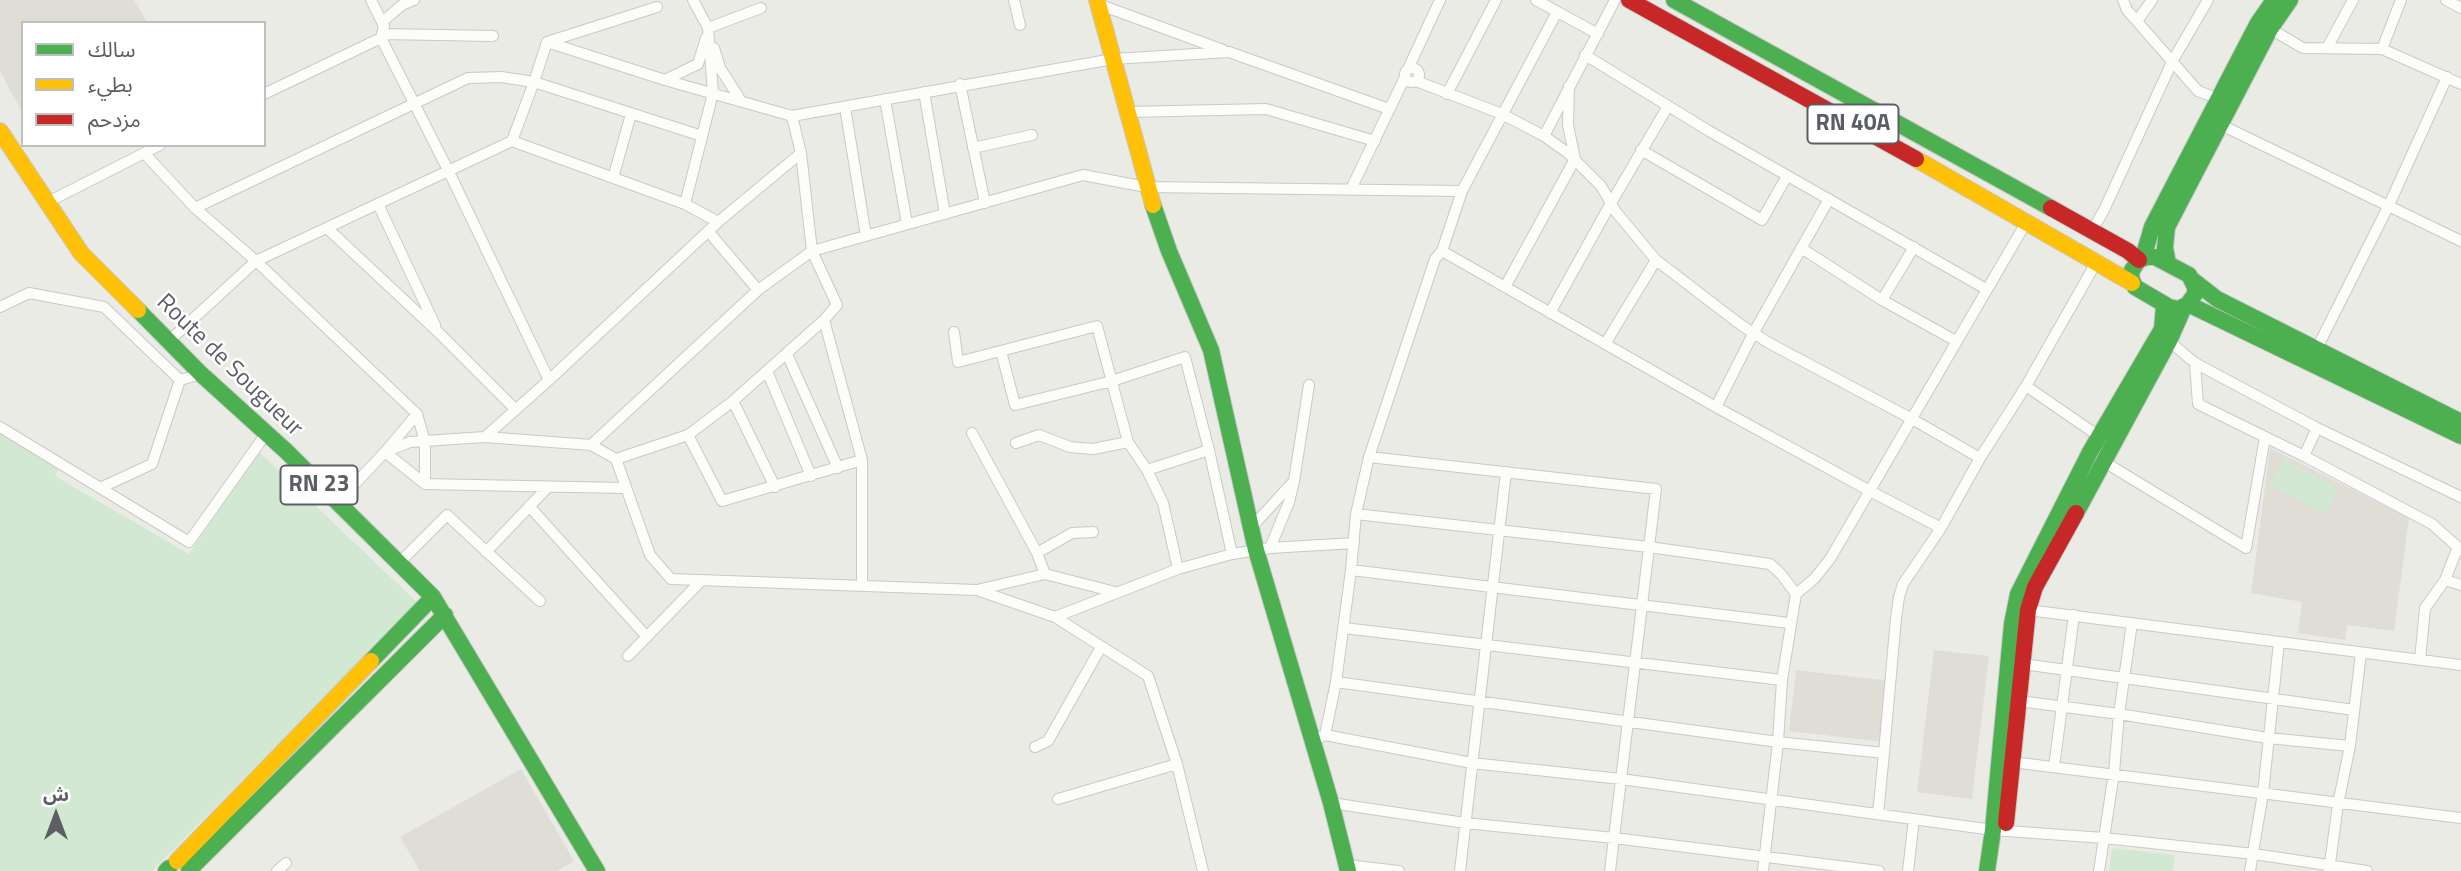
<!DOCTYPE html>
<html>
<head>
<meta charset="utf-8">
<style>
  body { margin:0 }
  #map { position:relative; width:2461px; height:871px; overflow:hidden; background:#ebebe6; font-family:"Titillium Web","Noto Sans Arabic",sans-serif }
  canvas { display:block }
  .legend { position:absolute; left:21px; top:21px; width:245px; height:126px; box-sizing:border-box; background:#fff; border:2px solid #bdbfc1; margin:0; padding:9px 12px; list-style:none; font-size:21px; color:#5b5f64 }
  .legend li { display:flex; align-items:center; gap:14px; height:35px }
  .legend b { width:35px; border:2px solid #bdbfc1 }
  .north { position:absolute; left:21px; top:780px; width:70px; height:70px; -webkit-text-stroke:5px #fff; paint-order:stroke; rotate:0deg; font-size:19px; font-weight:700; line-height:28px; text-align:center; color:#5b5f64 }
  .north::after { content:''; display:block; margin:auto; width:24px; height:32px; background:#5b5f64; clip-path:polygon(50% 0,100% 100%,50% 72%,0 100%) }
</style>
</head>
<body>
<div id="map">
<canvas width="2461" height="871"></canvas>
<ul class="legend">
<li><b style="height:9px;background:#4caf50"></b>سالك</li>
<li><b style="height:9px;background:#ffc107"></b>بطيء</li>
<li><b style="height:9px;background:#c62828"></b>مزدحم</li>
</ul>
<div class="north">ش</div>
</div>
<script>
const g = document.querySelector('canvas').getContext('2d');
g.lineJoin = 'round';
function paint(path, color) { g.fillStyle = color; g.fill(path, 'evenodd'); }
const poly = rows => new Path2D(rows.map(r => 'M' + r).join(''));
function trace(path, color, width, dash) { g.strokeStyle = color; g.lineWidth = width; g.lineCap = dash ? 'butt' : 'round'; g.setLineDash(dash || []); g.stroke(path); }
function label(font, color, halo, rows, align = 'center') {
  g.font = font + ' "Titillium Web",sans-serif'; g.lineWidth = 5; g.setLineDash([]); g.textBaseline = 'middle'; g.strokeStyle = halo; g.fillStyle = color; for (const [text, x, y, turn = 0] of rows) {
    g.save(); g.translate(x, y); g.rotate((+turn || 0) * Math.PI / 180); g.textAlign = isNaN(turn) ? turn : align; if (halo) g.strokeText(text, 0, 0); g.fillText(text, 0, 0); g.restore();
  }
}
paint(poly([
  [0,0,134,0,148,23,23,23,23,114,0,71],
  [2270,448,2409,518,2394,631,2347,625,2345,640,2298,633,2302,602,2251,593],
  [1934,650,1989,656,1972,799,1917,792],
  [1796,670,1890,681,1883,742,1789,731],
  [521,769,574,861,557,871,420,871,400,837]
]), '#dfddd5');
paint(poly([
  [0,432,59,468,55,476,189,554,259,452,418,603,152,871,0,871],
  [2284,459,2339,489,2325,515,2269,485],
  [2112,848,2175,855,2173,871,2109,871]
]), '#d3e8d2');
const street = poly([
  [371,0,384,26,381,38],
  [1014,0,1020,25],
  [1536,0,1598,34],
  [2123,0,2127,10,2198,91,2219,99],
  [2446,0,2461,8],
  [1098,4,1223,50],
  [2137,21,2152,0],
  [382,22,402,5,414,0],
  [2267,27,2303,48,2382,49,2461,84],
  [708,28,761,8],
  [382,34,493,36],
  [547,42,665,80,792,116,1113,59,1229,52,1389,109],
  [547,42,657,7],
  [714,48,720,68,741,101],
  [2327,48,2353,0],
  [2382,49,2401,0],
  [1585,55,1709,131,1986,289],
  '1405 75a7 7 0 1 1 14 0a7 7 0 1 1-14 0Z',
  [1408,69,1440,0],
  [665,80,698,64,706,38],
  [1416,81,1502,114,1544,136,1568,153,1601,186,1616,212,1656,260,1741,325,1769,343,1912,419,1980,458],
  [960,84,985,203],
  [924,92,945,214],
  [264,94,381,38,448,170,549,380],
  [1447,94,1496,0],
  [885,99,907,224],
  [845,107,866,236],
  [1127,112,1266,109,1375,141],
  [792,116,801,153,812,251,837,305,824,320,862,460,862,586],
  [2215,122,2461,241],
  [1544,136,1615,0],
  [512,141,685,204,718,222],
  [973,148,1032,135],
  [1641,150,1762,220,1787,176],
  [144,153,195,208,256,261,417,414,425,442,425,484],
  [613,178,631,114],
  [1351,189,1405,77],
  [46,203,160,145],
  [378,204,435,325],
  [685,204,713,93,708,28,693,0],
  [195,208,468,78,501,77,534,82,702,136],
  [327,228,438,332,516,410],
  [708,231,758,290],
  [2092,231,2104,210,2173,60,2208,0],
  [1801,248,1882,300,1956,341],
  [1442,251,1716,407,1870,491,1941,528],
  [1505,287,1575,159,1568,125,1569,86],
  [1882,300,1914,247],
  [0,307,29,293,104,307,180,380,201,374],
  [1550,313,1611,203,1668,106],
  [954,332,958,362,1097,326,1128,442,1147,470,1163,503,1178,569],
  [169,341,256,261,512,141,534,82,547,42],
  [2169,341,2195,363,2198,404,2304,456,2432,524,2461,550],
  [1605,344,1656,260],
  [2316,350,2389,205,2447,77],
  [1001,351,1015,405,1112,381,1185,357,1209,450,1232,554],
  [787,354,838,468],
  [2195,363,2317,428,2461,497],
  [767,371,811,476],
  [2026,386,2100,437],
  [733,401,775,487],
  [1716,407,1753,334,1829,199],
  [417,414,385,452,425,484,624,488],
  [0,427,189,542,265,435],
  [972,433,1037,553,1045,574],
  [688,435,722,501,862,460],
  [485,437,549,380,718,222,801,153],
  [1016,443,1039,435,1070,447,1093,449,1128,442],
  [591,445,758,290,812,251,1083,175,1146,187,1462,191],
  [2304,456,2317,428],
  [1369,457,1656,489,1610,871],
  [616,459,688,435,733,401,824,320],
  [2101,460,2246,548,2265,437],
  [1147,470,1209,450],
  [100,488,152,464,180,380],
  [337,503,385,452,410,442,485,437,591,445,616,459,650,555,671,579,977,590,1055,617,1148,676,1177,764,1203,871],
  [529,506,647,637],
  [1356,514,1649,547,1770,564,1781,574,1796,594,1782,680,1778,742,1763,871],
  [1251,528,1292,483],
  [1270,548,1289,502,1294,481,1309,385],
  [486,552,547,488],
  [1037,553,1072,533,1093,532],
  [399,563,447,515,540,601],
  [1351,570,1789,623],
  [2445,580,2461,585],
  [977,590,1045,574,1115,592],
  [1796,594,1814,579,1830,559,2027,221],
  [2028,610,2461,665],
  [1055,617,1178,569,1232,554,1270,548,1354,543],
  [1344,628,1782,680],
  [628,656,702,580],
  [2420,660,2425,608,2445,580,2458,547],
  [2023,664,2354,710],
  [1336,682,1778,742,1884,753,1878,814],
  [2019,701,2119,714,2268,738,2350,746],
  [1325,735,1472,763,1621,779,1993,830,2104,838,2254,854,2367,871],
  [1319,738,1325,735,1336,682,1351,570,1356,514,1369,457,1435,259,1442,251,1462,191,1557,12],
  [1035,747,1048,741,1101,647],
  [1884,753,1896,618,1899,597,1903,584,1941,528,1980,458,2026,386,2097,261],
  [2012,762,2461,818],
  [2054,767,2074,615],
  [1058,799,1177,764],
  [1331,803,1465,823,1614,838,1879,871],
  [1347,865,1399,871],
  [277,871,286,863],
  [1460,871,1506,472],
  [1908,871,1914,819],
  [2099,871,2114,773,2119,714,2132,623],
  [2250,871,2263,793,2279,642],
  [2329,871,2338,804,2350,746,2361,653]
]);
const fast = poly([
  [1674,0,2051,208],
  [1153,205,1169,251,1211,350,1256,550,1331,803,1348,871],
  [2147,257,2155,257,2189,275,2195,287,2195,294,2188,304,2179,309,2169,307,2135,287,2131,277,2132,270,2139,260,2147,257],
  [2143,258,2152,227,2258,23,2274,0],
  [2168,263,2165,248,2167,227,2270,29,2290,0],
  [2194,281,2217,299,2461,422],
  [2188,304,2461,436],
  [138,310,201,374,286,451,433,597,597,871],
  [2076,513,2169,341,2184,307],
  [371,661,433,597],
  [189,870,445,615],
  [166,871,169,868],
  [1987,871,1993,830,2012,624,2018,594,2090,452,2162,329,2164,305]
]);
const slow = poly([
  [1097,0,1153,205],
  [0,131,81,253,138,310],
  [1916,159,2132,283],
  [177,861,371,661]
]);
const jam = poly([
  [1629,0,1916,159],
  [2051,208,2128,251,2139,260],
  [2006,823,2028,610,2035,587,2076,513]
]);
trace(street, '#c8c9c8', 12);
trace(fast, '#c7c8c6', 18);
trace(slow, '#c7c8c6', 18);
trace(jam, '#c7c8c6', 18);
trace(street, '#fcfcfb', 10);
trace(fast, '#4caf50', 16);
trace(slow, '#ffc107', 16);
trace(jam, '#c62828', 16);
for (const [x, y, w] of [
  [1853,124,91],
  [319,485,77]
]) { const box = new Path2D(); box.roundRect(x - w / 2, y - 19.5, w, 39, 5); g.fillStyle = '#fff'; g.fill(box); trace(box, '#5b5f64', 2); }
label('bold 23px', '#5b5f64', null, [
  ["RN 40A",1853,124],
  ["RN 23",319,485]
]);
label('24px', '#5b5f64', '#fff', [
  ["Route de Sougueur",229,366,44]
]);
</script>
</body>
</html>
